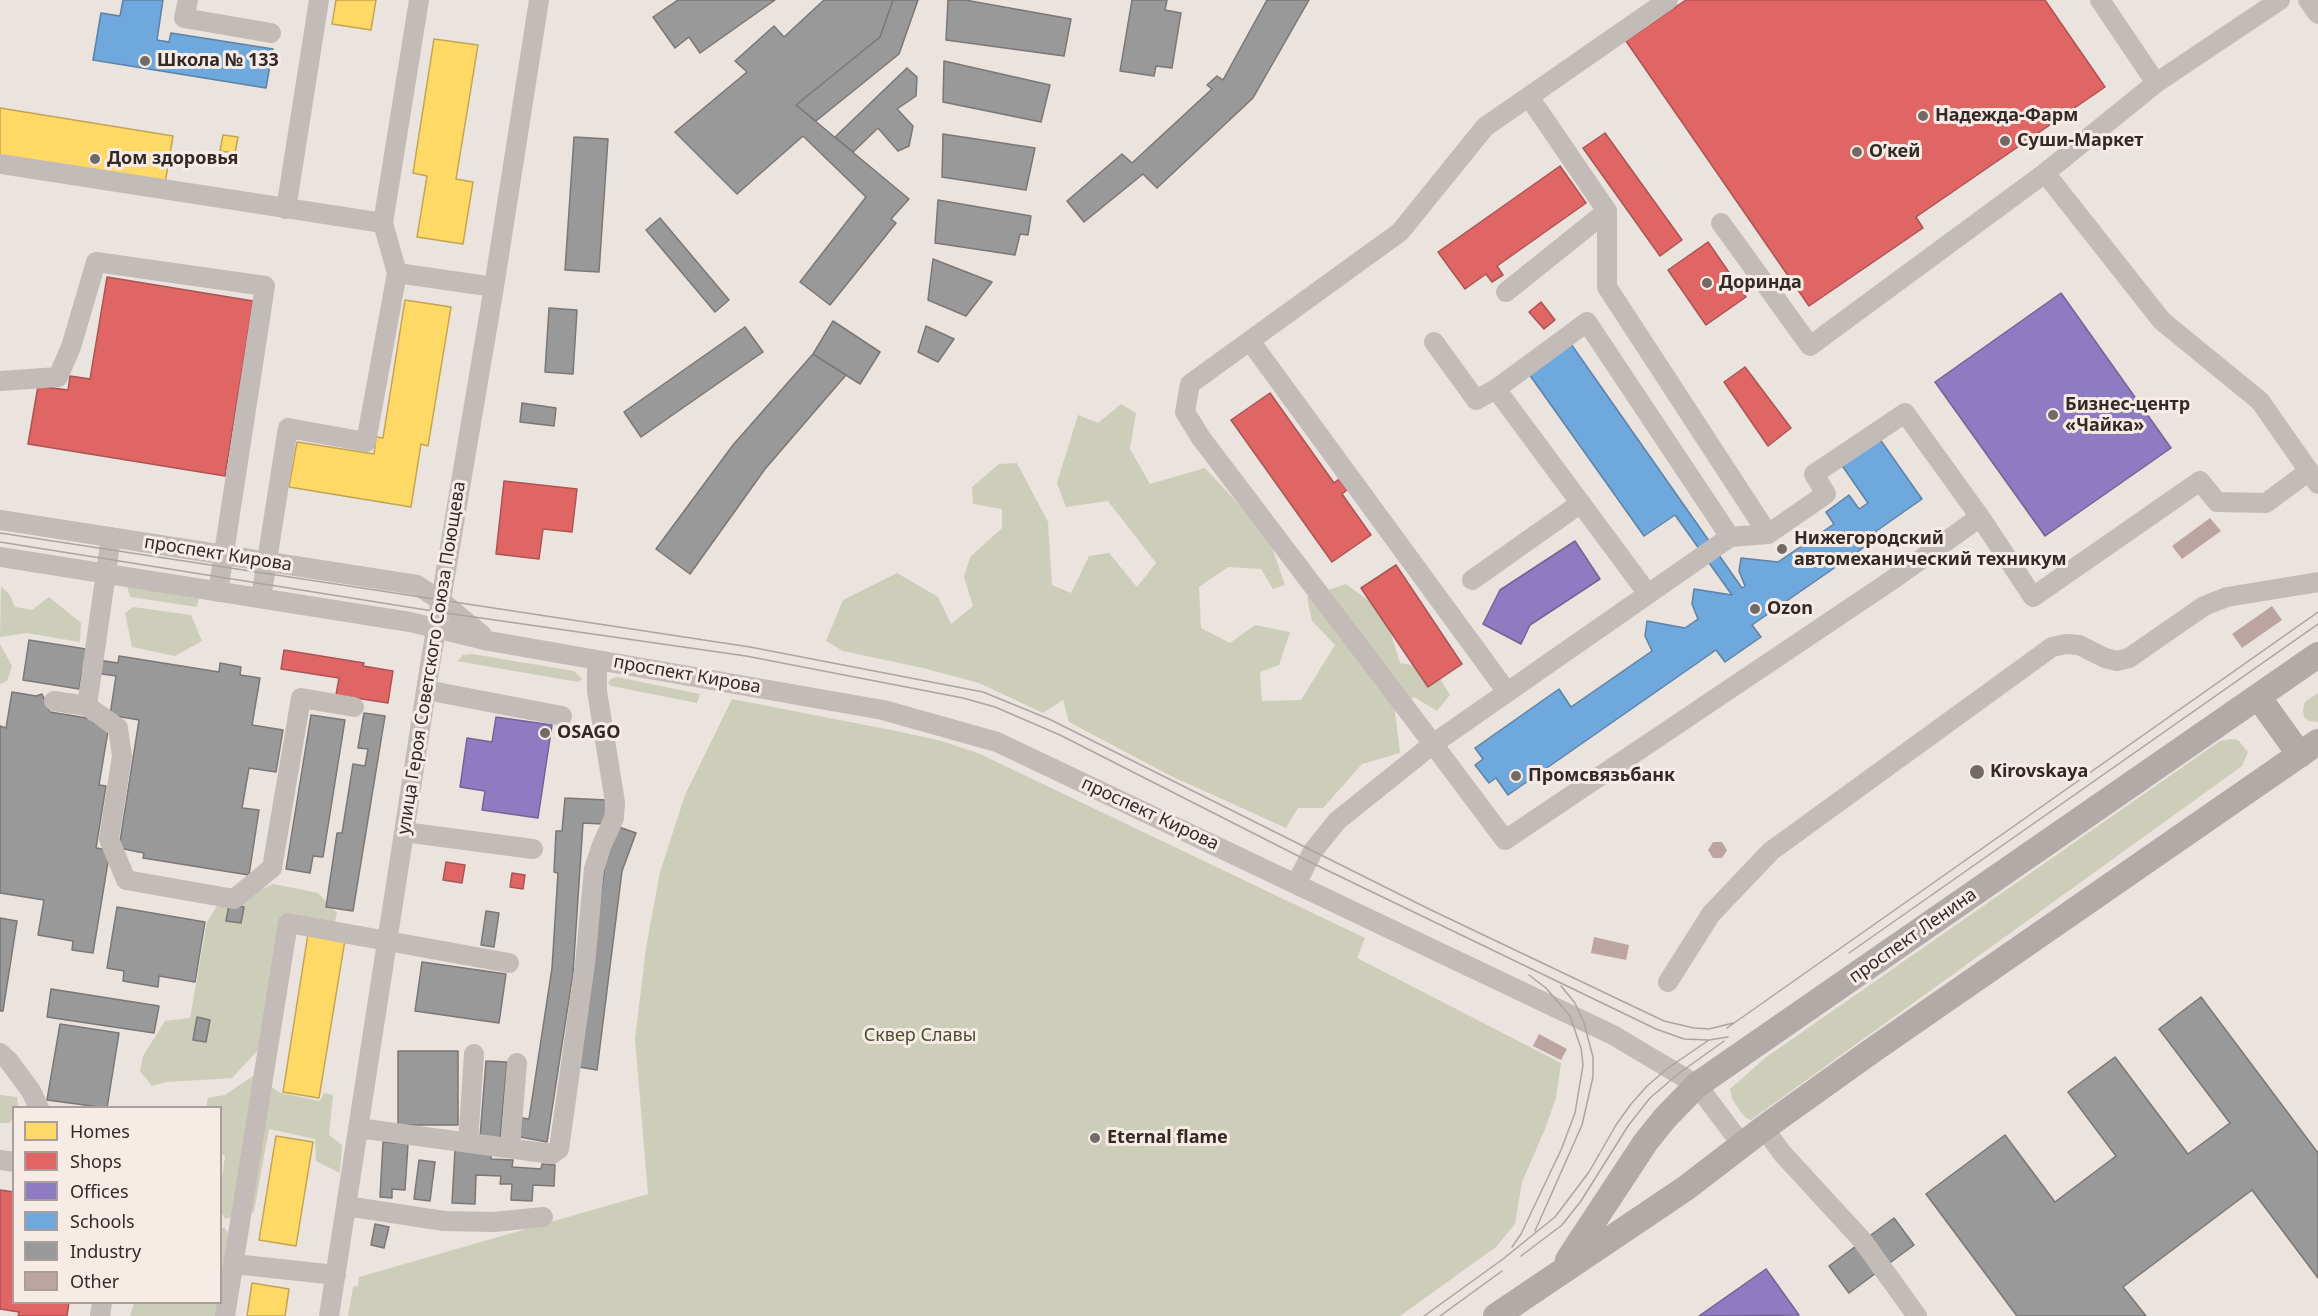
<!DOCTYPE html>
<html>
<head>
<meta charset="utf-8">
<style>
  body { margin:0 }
  #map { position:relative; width:2318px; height:1316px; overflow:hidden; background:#eae3de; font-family:"Noto Sans",sans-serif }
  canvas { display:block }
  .legend { position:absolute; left:12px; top:1106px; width:210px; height:198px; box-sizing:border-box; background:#f7ece5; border:2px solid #a99e99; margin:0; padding:8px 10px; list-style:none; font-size:18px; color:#332926 }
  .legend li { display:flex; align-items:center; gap:12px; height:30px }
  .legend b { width:30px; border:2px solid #a99e99 }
</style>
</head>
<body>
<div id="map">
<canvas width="2318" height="1316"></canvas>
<ul class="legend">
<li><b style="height:16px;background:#ffd966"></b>Homes</li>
<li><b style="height:16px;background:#e06666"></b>Shops</li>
<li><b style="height:16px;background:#8e7cc3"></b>Offices</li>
<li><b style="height:16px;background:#6fa8dc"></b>Schools</li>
<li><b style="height:16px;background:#999"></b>Industry</li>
<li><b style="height:16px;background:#bca5a1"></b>Other</li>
</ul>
</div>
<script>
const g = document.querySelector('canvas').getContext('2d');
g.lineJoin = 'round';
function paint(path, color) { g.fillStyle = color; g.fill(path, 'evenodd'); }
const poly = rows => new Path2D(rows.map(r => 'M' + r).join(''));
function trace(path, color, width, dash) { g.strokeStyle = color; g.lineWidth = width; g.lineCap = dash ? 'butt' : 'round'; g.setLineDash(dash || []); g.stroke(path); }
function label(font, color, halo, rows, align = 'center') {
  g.font = font + ' "Noto Sans",sans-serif'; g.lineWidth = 6; g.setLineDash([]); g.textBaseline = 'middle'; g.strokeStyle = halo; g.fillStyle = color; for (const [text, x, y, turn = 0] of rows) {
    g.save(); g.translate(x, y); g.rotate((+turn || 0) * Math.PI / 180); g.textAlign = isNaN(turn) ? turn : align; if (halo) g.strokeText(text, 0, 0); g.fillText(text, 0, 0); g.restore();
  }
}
paint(poly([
  [1121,404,1136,413,1130,449,1150,484,1205,468,1268,536,1285,585,1273,589,1261,569,1228,567,1199,587,1201,628,1230,643,1255,625,1290,632,1279,665,1260,672,1262,701,1301,700,1335,645,1312,621,1307,597,1346,584,1384,612,1400,663,1434,669,1450,695,1437,711,1414,697,1395,711,1400,753,1362,764,1323,808,1298,808,1286,828,1171,776,1069,722,1063,700,1043,713,979,683,923,668,843,651,826,641,843,600,897,573,938,597,951,624,973,606,964,577,970,557,1002,528,1002,509,973,504,972,487,999,464,1017,463,1048,522,1052,585,1071,593,1089,556,1109,553,1137,587,1156,563,1108,501,1066,507,1057,483,1078,415,1098,423],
  [1,586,9,594,15,607,32,610,49,597,81,623,80,642,27,633,0,637],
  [127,586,199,598,197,607,130,597],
  [133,607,191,615,202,641,175,656,132,647,125,613],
  [0,644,12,666,7,681,0,684],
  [472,654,574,671,582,679,578,682,457,661,463,655],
  [617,677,700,694,697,703,611,686,608,683,611,679],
  [2318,693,2318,722,2309,721,2304,717,2303,710,2305,702],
  [732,699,901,732,942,741,980,754,1365,938,1357,958,1561,1063,1556,1098,1545,1129,1522,1182,1515,1224,1496,1247,1400,1316,348,1316,353,1287,358,1286,359,1277,648,1194,635,1039,646,948,660,872,685,795],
  [2231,739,2238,740,2248,752,2242,766,1751,1120,1746,1118,1740,1111,1732,1099,1730,1089,1765,1058,2220,741],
  [273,884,318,893,337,913,334,925,291,929,275,1032,232,1078,167,1082,152,1086,140,1071,143,1056,165,1021,190,1018,207,922,217,906,236,905,247,896],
  [253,1076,281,1093,320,1101,324,1093,333,1095,329,1135,342,1145,340,1173,316,1161,315,1139,269,1129,254,1212,225,1219,220,1209,221,1186,225,1156,221,1153,220,1108,206,1108,208,1098,225,1095],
  [0,1095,17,1097,18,1107,14,1108,13,1119,9,1123,0,1123],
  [224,1227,233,1239,232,1316,130,1316,134,1303,220,1302,220,1230]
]), '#cdceb9');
const homes = poly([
  [336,0,376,0,371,30,332,24,336,0],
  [434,39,478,45,456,179,473,182,463,244,417,237,427,176,413,173,434,39],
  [0,108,173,136,165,183,0,156,0,108],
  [223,135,238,137,235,153,220,151,223,135],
  [405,300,451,307,428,446,421,444,411,507,289,487,297,442,374,454,376,437,383,438,405,300],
  [308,934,345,940,319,1098,283,1092,308,934],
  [276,1136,313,1142,296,1246,259,1240,276,1136],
  [252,1283,289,1289,285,1316,247,1316,252,1283]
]);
paint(homes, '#ffd966');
trace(homes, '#c2a453', 1.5);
const shops = poly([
  [1686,0,2045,0,2105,87,1916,217,1923,228,1809,306,1626,41,1686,0],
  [1605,133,1682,240,1660,256,1583,148,1605,133],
  [1560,166,1586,203,1497,266,1503,275,1492,282,1486,274,1465,289,1438,252,1560,166],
  [1708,242,1746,297,1706,325,1668,270,1708,242],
  [107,277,253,301,225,476,28,444,38,386,68,390,70,376,90,379,107,277],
  [1541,302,1555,320,1544,329,1529,312,1541,302],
  [1745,367,1791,428,1768,446,1724,382,1745,367],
  [1270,393,1334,483,1339,479,1347,490,1342,494,1371,535,1332,562,1231,420,1270,393],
  [504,481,577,489,572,532,543,529,539,559,496,554,504,481],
  [1396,565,1462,664,1428,687,1361,588,1396,565],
  [284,650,364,663,363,666,393,671,388,703,336,695,339,678,281,669,284,650],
  [446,862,465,865,462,883,443,880,446,862],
  [512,873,525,875,523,889,510,887,512,873],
  [0,1190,14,1192,14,1302,69,1302,67,1316,18,1316,19,1312,0,1309,0,1190]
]);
paint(shops, '#e06666');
trace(shops, '#ac5453', 1.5);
const offices = poly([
  [2061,293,2171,448,2045,536,1935,382,2061,293],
  [1575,541,1600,579,1530,625,1521,644,1483,624,1500,590,1575,541],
  [496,717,552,725,538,818,482,810,485,791,460,787,467,738,492,742,496,717],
  [1766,1269,1799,1315,1699,1316,1766,1269]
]);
paint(offices, '#8e7cc3');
trace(offices, '#736394', 1.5);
const schools = poly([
  [123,0,163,0,157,40,169,42,171,33,273,49,266,88,93,60,101,13,120,16,123,0],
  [1571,344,1742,588,1745,586,1739,571,1741,558,1778,562,1834,524,1826,512,1849,495,1859,509,1868,503,1841,464,1879,438,1922,499,1875,532,1879,537,1752,625,1761,637,1725,662,1716,650,1508,795,1496,778,1489,783,1475,765,1483,759,1475,748,1559,689,1571,707,1652,651,1645,636,1647,621,1685,628,1698,619,1692,604,1694,589,1732,595,1675,515,1644,536,1529,374,1571,344]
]);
paint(schools, '#6fa8dc');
trace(schools, '#5d82a5', 1.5);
const industry = poly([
  [678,0,775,0,700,53,689,37,675,48,653,17,678,0],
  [824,0,893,0,880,37,796,105,909,199,891,219,896,223,830,305,800,282,866,197,803,136,737,194,675,132,747,72,735,61,774,26,784,37,824,0],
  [893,0,918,0,899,54,816,121,796,105,880,37,893,0],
  [948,0,965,0,1071,19,1064,56,946,40,948,0],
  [1132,0,1167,0,1165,10,1181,13,1172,68,1156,66,1154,76,1120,71,1132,0],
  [1267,0,1309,0,1253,98,1157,188,1143,174,1084,222,1067,201,1122,154,1132,163,1212,89,1207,85,1217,76,1223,80,1267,0],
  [944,61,1050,85,1041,122,943,102,944,61],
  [907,68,917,77,916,96,897,109,913,126,909,146,898,151,878,128,853,152,835,137,907,68],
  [943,134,1035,148,1026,190,942,177,943,134],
  [574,137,608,139,599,272,565,270,574,137],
  [938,200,1031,216,1028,235,1020,234,1015,255,935,243,938,200],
  [660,218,729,300,715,312,646,230,660,218],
  [933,259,992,282,966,316,928,300,933,259],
  [549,308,577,310,573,374,545,372,549,308],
  [833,321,880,352,860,384,813,354,833,321],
  [926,326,954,339,938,362,918,352,926,326],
  [745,327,763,352,641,437,624,412,745,327],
  [813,354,846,375,765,469,690,574,656,549,733,445,813,354],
  [522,403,556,408,554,426,520,422,522,403],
  [29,640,86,649,84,658,118,663,119,656,219,672,220,663,241,667,240,675,260,678,252,725,283,730,276,772,249,768,242,808,259,810,249,875,143,858,144,853,119,848,139,720,110,715,116,676,82,671,79,689,23,680,29,640],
  [12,692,36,696,42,694,50,712,93,719,93,723,109,725,99,785,106,786,96,848,110,850,93,953,72,950,73,941,38,935,44,900,0,893,0,726,6,728,12,692],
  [364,713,385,716,353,911,326,907,337,833,342,833,353,764,365,766,368,749,358,748,364,713],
  [311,715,345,720,323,857,313,856,310,873,286,869,311,715],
  [565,798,606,800,604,824,583,823,573,973,547,1142,520,1137,522,1118,529,1119,552,968,558,873,554,872,556,831,562,831,565,798],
  [619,827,636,833,622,871,597,1070,579,1067,605,865,619,827],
  [229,905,244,907,241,923,226,921,229,905],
  [117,907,205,922,195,982,159,976,158,987,123,981,124,971,107,968,117,907],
  [486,911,499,913,494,947,481,945,486,911],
  [0,918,17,921,3,1011,0,1011,0,918],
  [422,962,506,974,499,1023,415,1011,422,962],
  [51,989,159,1006,154,1033,47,1017,51,989],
  [2201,997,2318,1153,2318,1278,2252,1190,2123,1287,2146,1316,2017,1316,1926,1194,2005,1135,2055,1202,2116,1156,2068,1092,2115,1057,2188,1154,2230,1123,2159,1029,2201,997],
  [197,1017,210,1020,206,1042,193,1040,197,1017],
  [60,1024,119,1033,107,1108,47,1100,60,1024],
  [398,1051,458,1051,458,1125,398,1125,398,1051],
  [486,1061,507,1062,500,1139,480,1137,486,1061],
  [383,1142,408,1144,405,1190,392,1189,392,1198,380,1197,383,1142],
  [455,1149,491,1154,491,1159,513,1160,512,1167,541,1169,542,1164,555,1165,554,1186,533,1185,532,1201,511,1200,512,1184,500,1184,501,1176,476,1175,475,1204,452,1203,455,1149],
  [419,1160,435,1162,430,1201,414,1199,419,1160],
  [1894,1218,1914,1245,1849,1293,1829,1266,1894,1218],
  [375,1224,389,1227,384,1248,371,1245,375,1224]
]);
paint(industry, '#999');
trace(industry, '#7a7776', 1.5);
paint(poly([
  [2210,518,2221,531,2182,559,2172,546],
  [2272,606,2282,620,2242,648,2232,634],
  [1713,842,1722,842,1727,850,1722,858,1713,858,1708,850],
  [1594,937,1629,945,1626,960,1591,953],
  [1539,1034,1567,1049,1561,1060,1533,1046]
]), '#bca5a1');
trace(poly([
  [188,0,184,18,271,33],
  [419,0,383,223,397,273,494,287],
  [2100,0,2156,83,2280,0],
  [2308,0,2318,14],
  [2156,83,2045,173,2162,321,2260,401,2318,484],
  [1529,97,1607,211,1607,287,1768,534],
  [0,164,383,223],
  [286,209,319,0],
  [1721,223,1810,346,2045,173],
  [1506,292,1607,211],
  [1250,341,1507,692],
  [1434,342,1476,400,1496,389],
  [0,381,58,377,71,347,96,262,265,286,218,592],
  [1980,517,2033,597,2200,481,2217,502,2266,503,2309,471],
  [0,520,417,585,441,601,482,635],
  [111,537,87,706,118,728,122,756,109,839,126,880,234,899,272,868,301,698,354,707],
  [0,557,410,622,489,641,883,710,997,742,1613,1035,1697,1085,1742,1145],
  [1472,580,1581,503],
  [1648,594,1496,389,1587,322,1730,537],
  [261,598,288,428,366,442,397,273],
  [426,690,562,716],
  [54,701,87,706],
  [404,832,533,849],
  [1296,884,1313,851,1337,821,1433,744,1730,537,1768,534,1826,494,1814,474,1905,413,1980,517,1892,580,1505,840,1433,744,1201,438,1185,412,1190,384,1400,232,1485,127,1668,0],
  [1668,982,1711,914,1771,851,2052,647,2066,644,2079,645,2105,658,2117,661,2129,658,2204,606,2227,597,2318,582],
  [0,1053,8,1060,31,1091,39,1108],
  [358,1128,552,1154,559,1149,585,964,594,869,602,845,614,818,615,802,597,691,597,660],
  [1764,1128,1782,1153,1862,1240,1917,1316],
  [468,1143,474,1054],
  [510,1148,517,1063],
  [0,1160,14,1162],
  [346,1206,444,1221,494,1222,543,1217],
  [234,1264,336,1275],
  [100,1316,102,1302],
  [225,1316,288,923,509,963],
  [329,1316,430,665,494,287,539,0]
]), '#c3bbb7', 20);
trace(poly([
  [2259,698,2300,755],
  [1568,1260,1645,1143,1665,1118,1697,1085,2318,655],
  [1496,1316,1686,1188,1764,1128,1873,1050,2318,742]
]), '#b1aaa7', 26);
trace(poly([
  [0,533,750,647,983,692,1049,719,1429,909,1664,1021,1694,1028,1709,1029,1733,1023],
  [0,542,439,612,746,656,963,698,995,707,1060,735,1308,861,1656,1029,1684,1039,1709,1040,1728,1037],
  [1849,953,2318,624],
  [1727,1028,2318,612],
  [1535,1231,1582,1125,1593,1077,1593,1057,1584,1023,1575,1003,1561,986],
  [1512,1247,1521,1234,1561,1150,1575,1113,1583,1065,1581,1048,1570,1016,1546,988,1529,975],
  [1521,1256,1562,1225,1581,1201,1628,1126,1650,1098,1678,1074,1724,1041],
  [1424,1316,1503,1259,1555,1217,1589,1172,1616,1125,1631,1104,1647,1086,1668,1068,1709,1040],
  [1440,1316,1502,1271]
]), '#aaa4a2', 1.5);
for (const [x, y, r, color] of [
  [145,61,6,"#736a66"],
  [1923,116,6,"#736a66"],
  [2005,141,6,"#736a66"],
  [1857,152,6,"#736a66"],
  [95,159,6,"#736a66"],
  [1707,283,6,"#736a66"],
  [2053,415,6,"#736a66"],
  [1782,549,6,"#736a66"],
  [1755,609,6,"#736a66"],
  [545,733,6,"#736a66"],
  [1977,772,8,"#736a66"],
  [1516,776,6,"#736a66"],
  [1095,1138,6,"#736a66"]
]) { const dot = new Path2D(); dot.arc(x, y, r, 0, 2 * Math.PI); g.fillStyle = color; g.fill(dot); trace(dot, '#f7ece5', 2); }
label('bold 18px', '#332926', '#f7ece5', [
  ["Школа № 133",157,61],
  ["Надежда-Фарм",1935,116],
  ["Суши-Маркет",2017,141],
  ["О’кей",1869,152],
  ["Дом здоровья",107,159],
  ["Доринда",1719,283],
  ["Бизнес-центр",2065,405],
  ["«Чайка»",2065,426],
  ["Нижегородский",1794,539],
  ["автомеханический техникум",1794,560],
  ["Ozon",1767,609],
  ["OSAGO",557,733],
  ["Kirovskaya",1990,772],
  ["Промсвязьбанк",1528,776],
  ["Eternal flame",1107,1138]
], 'left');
label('18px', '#332926', '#f7ece5', [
  ["проспект Кирова",218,554,9],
  ["улица Героя Советского Союза Поющева",432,658,-81],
  ["проспект Кирова",687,675,10],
  ["проспект Кирова",1150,814,25],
  ["проспект Ленина",1913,936,-35]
]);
label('18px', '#474f2c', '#f7ece5', [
  ["Сквер Славы",920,1036]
]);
</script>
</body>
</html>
